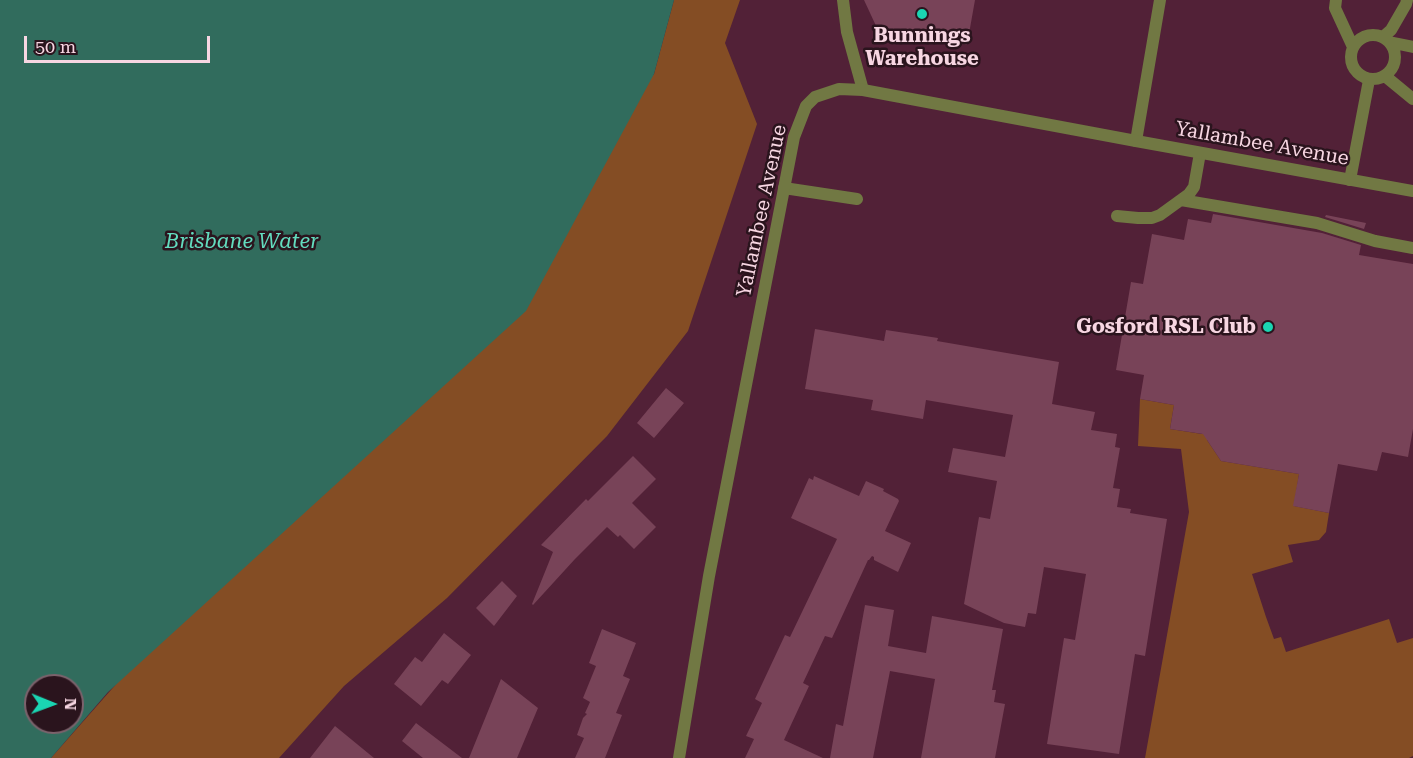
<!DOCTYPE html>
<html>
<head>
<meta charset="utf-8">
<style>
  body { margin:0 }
  #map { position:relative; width:1413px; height:758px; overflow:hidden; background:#522137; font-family:"Roboto Serif",serif }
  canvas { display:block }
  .north { position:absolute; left:24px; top:674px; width:60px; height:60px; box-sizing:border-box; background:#2a141d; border:2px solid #7c626c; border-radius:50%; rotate:91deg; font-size:16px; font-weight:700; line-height:24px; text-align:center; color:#f7d6e2 }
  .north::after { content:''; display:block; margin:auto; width:21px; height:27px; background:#1ad5b2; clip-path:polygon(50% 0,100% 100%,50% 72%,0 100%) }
  .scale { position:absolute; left:24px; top:36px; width:186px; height:27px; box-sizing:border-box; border:3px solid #f7d6e2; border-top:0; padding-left:8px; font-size:18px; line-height:21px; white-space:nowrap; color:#f7d6e2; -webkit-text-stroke:4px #2a141d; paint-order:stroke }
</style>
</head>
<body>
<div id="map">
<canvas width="1413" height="758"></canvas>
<div class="north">N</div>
<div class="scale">50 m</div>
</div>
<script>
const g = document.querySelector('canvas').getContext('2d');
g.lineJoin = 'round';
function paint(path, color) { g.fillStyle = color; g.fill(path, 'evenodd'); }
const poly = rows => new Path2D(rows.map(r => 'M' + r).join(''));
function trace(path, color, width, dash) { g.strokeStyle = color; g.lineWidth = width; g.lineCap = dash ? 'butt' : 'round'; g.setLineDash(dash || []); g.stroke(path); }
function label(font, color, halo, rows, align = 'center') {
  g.font = font + ' "Roboto Serif",serif'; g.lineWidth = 5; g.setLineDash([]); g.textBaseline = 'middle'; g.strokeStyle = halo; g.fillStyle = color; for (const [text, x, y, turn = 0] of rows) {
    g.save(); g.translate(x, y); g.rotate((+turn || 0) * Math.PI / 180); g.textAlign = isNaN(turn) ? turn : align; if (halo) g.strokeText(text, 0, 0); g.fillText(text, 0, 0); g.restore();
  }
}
paint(poly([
  [674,0,740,0,725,43,757,124,688,331,607,436,447,598,344,686,279,758,51,758,654,74],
  [1140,399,1174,405,1170,429,1202,434,1210,422,1207,440,1221,461,1299,474,1294,506,1329,513,1326,532,1319,540,1288,545,1293,562,1252,574,1266,617,1274,639,1281,637,1286,652,1389,619,1397,643,1413,638,1413,756,1409,758,1145,758,1189,512,1181,449,1138,446]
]), '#844d24');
paint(poly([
  [0,0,674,0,654,74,526,311,108,692,51,758,0,758],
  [36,686,72,686,72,722,36,722]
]), '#316c5d');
paint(poly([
  [864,0,975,0,967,45,877,28],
  [1213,214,1322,233,1361,245,1359,255,1413,264,1413,429,1408,457,1382,452,1377,471,1338,464,1329,513,1293,506,1299,474,1221,461,1203,434,1170,429,1174,405,1140,399,1144,375,1116,370,1131,282,1143,284,1152,234,1184,240,1188,219,1211,223],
  [1326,215,1366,223,1364,229,1325,217],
  [815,329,884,341,886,330,938,338,937,341,1059,362,1052,404,1095,412,1091,430,1117,434,1115,447,1120,448,1113,488,1120,489,1117,507,1131,509,1130,513,1167,519,1145,656,1135,654,1119,754,1047,744,1064,638,1075,640,1086,574,1044,567,1036,614,1028,613,1025,627,1004,623,964,604,979,517,990,519,997,481,948,472,953,448,1005,457,1013,415,926,400,923,419,871,410,873,400,805,389],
  [666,388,684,403,654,438,637,423],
  [633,456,656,479,632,503,656,527,634,549,620,535,618,537,607,527,575,559,533,605,532,604,553,552,541,545,586,499,588,501],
  [814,476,859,496,866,481,884,489,883,491,898,499,899,501,885,531,911,543,898,572,874,560,874,557,872,556,869,560,868,560,832,638,825,636,803,683,809,686,784,740,823,758,745,758,754,739,746,736,762,703,755,699,785,635,790,637,837,539,791,518,809,478,813,480],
  [502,581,517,596,494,626,476,608],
  [865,605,894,610,888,646,926,653,932,616,1003,629,992,690,996,690,994,702,1005,704,995,758,921,758,935,679,890,671,873,758,830,758,836,724,843,726],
  [602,629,636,643,623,676,630,679,616,713,622,715,605,758,575,758,584,738,577,735,583,718,587,714,585,713,590,702,583,698,596,666,589,663],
  [444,633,471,655,448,684,442,680,421,706,394,684,415,657,422,662],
  [501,679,538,708,517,758,469,758],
  [416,723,462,758,423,758,402,741],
  [335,726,374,758,310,758]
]), '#784358');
trace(poly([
  [843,0,847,32,863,90],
  [1336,0,1335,8,1353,47],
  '1351 57a22 22 0 1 1 44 0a22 22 0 1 1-44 0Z',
  [1383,37,1391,30,1406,4,1407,0],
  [1389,42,1413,47],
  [1385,76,1413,99],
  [1136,141,1160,0],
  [1350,180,1369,80],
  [784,188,857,199],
  [1181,200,1317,223,1375,241,1413,248],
  [1117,216,1138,218,1152,218,1160,215,1189,194,1194,187,1200,153]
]), '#717843', 12);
trace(poly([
  [679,758,709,576,794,137,806,106,815,97,839,89,863,90,1136,141,1413,191]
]), '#717843', 12);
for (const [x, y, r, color] of [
  [922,14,6,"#1ad5b2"],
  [1268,327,6,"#1ad5b2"]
]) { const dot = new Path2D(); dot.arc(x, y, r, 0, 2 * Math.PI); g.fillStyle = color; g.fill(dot); trace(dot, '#2a141d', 2); }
label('bold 20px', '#f7d6e2', '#2a141d', [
  ["Bunnings",922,36],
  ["Warehouse",922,59],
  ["Gosford RSL Club",1256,327,"right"]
]);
label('20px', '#f7d6e2', '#2a141d', [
  ["Yallambee Avenue",1262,144,10],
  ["Yallambee Avenue",762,211,-78]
]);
label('italic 21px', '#63dcbf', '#2a141d', [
  ["Brisbane Water",242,242]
]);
</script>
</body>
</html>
